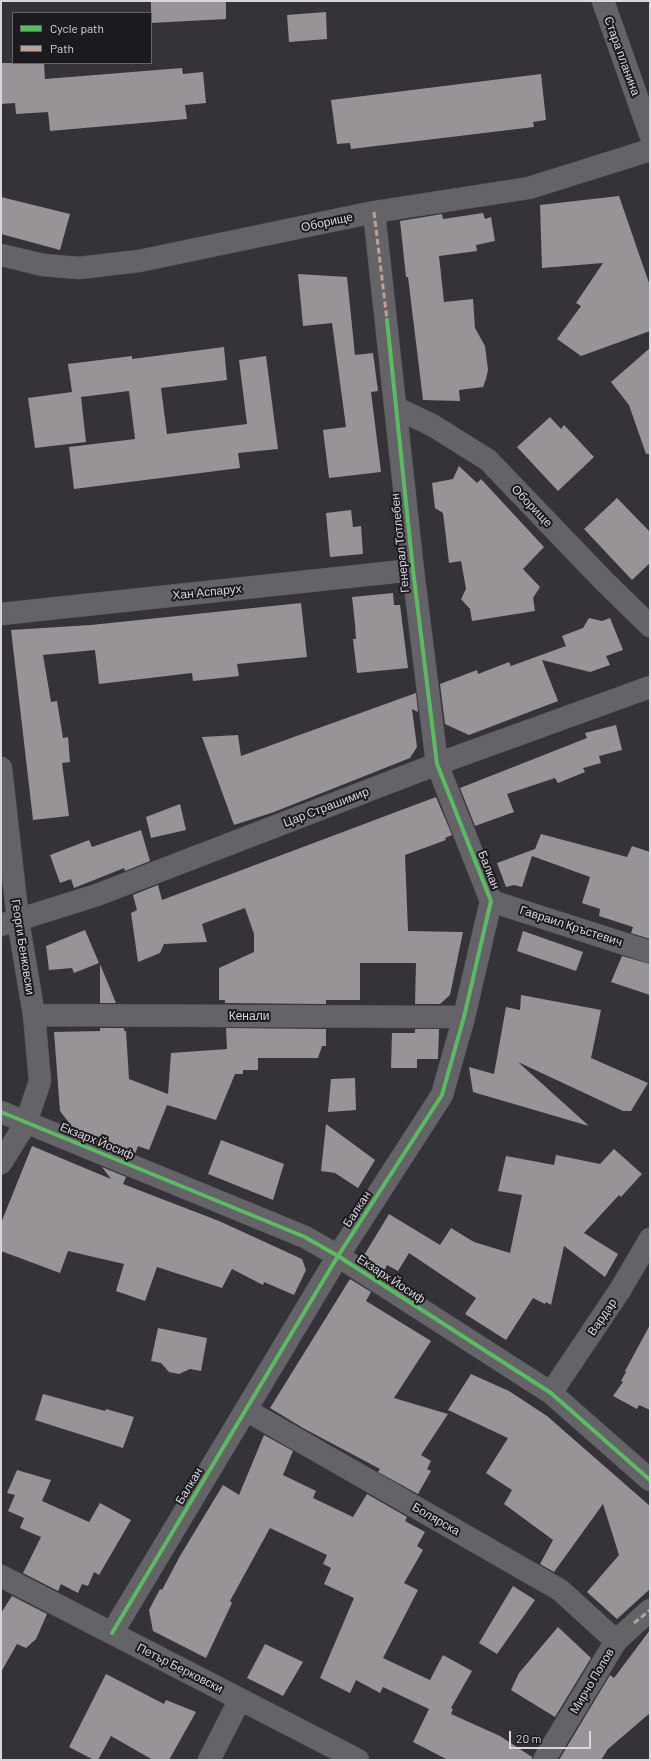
<!DOCTYPE html>
<html>
<head>
<meta charset="utf-8">
<style>
  body { margin:0 }
  #map { position:relative; width:651px; height:1761px; overflow:hidden; background:#353339; font-family:Barlow,sans-serif }
  canvas { display:block }
  .frame { position:absolute; inset:0; border:2px solid #d9d7de; pointer-events:none }
  .legend { position:absolute; left:12px; top:12px; width:140px; height:52px; box-sizing:border-box; background:#1b1a1e; border:1px solid #67666b; margin:0; padding:5px 7px; list-style:none; font-size:12px; color:#d9d7de }
  .legend li { display:flex; align-items:center; gap:8px; height:20px }
  .legend b { width:20px; border:1px solid #67666b }
  .scale { position:absolute; left:509px; top:1731px; width:82px; height:18px; box-sizing:border-box; border:2px solid #d9d7de; border-top:0; padding-left:5px; font-size:12px; line-height:14px; white-space:nowrap; color:#d9d7de; -webkit-text-stroke:3px #1b1a1e; paint-order:stroke }
</style>
</head>
<body>
<div id="map">
<canvas width="651" height="1761"></canvas>
<div class="frame"></div>
<ul class="legend">
<li><b style="height:5px;background:#5cba63"></b>Cycle path</li>
<li><b style="height:5px;background:#bda197"></b>Path</li>
</ul>
<div class="scale">20 m</div>
</div>
<script>
const g = document.querySelector('canvas').getContext('2d');
g.lineJoin = 'round';
function paint(path, color) { g.fillStyle = color; g.fill(path, 'evenodd'); }
const poly = rows => new Path2D(rows.map(r => 'M' + r).join(''));
function trace(path, color, width, dash) { g.strokeStyle = color; g.lineWidth = width; g.lineCap = dash ? 'butt' : 'round'; g.setLineDash(dash || []); g.stroke(path); }
function label(font, color, halo, rows, align = 'center') {
  g.font = font + ' Barlow,sans-serif'; g.lineWidth = 4; g.setLineDash([]); g.textBaseline = 'middle'; g.strokeStyle = halo; g.fillStyle = color; for (const [text, x, y, turn = 0] of rows) {
    g.save(); g.translate(x, y); g.rotate((+turn || 0) * Math.PI / 180); g.textAlign = isNaN(turn) ? turn : align; if (halo) g.strokeText(text, 0, 0); g.fillText(text, 0, 0); g.restore();
  }
}
paint(poly([
  [151,1,226,1,226,19,151,23],
  [326,12,327,39,289,42,287,15],
  [1,63,44,63,45,79,182,68,183,74,203,72,206,103,185,105,187,119,50,131,48,112,16,114,15,103,1,104],
  [541,74,546,120,533,122,534,127,351,149,350,143,337,144,331,100],
  [619,196,650,286,650,331,581,356,557,339,581,306,576,303,603,263,542,268,540,205],
  [1,197,70,214,60,250,1,234],
  [483,213,485,219,491,217,495,241,476,245,477,251,439,256,444,302,473,299,475,328,485,346,488,370,486,379,483,387,459,390,460,401,423,400,408,277,406,277,400,221,442,214,443,219],
  [298,274,347,277,355,355,373,353,378,391,371,392,381,472,329,478,323,430,346,427,332,323,303,326],
  [224,347,227,380,161,388,167,434,247,424,239,360,266,356,278,449,238,453,240,468,74,489,69,447,135,439,129,391,81,397,86,442,35,448,28,398,72,392,68,364,132,356,132,359],
  [650,348,650,454,646,454,629,405,611,382],
  [550,417,561,429,564,425,594,457,558,491,517,447],
  [459,466,477,483,481,479,544,547,523,569,540,587,533,598,535,611,472,621,470,609,461,599,466,589,461,561,449,563,443,513,435,508,432,483,453,479],
  [617,498,650,532,650,563,632,580,584,529],
  [351,510,353,527,361,526,363,554,330,557,326,513],
  [393,593,394,605,400,605,408,668,357,673,353,639,356,639,355,624,352,597],
  [301,603,307,657,237,664,239,676,193,681,192,673,99,684,95,650,43,655,51,702,57,701,63,738,68,737,70,762,62,763,69,816,33,820,11,630,91,625],
  [589,618,602,621,610,618,623,650,606,656,610,665,590,672,542,660,558,701,469,735,445,724,440,684,477,670,478,674,509,662,511,666,566,646,562,636,583,628],
  [416,693,418,712,412,709,417,747,410,758,274,812,234,825,202,737,238,735,241,756],
  [616,725,622,750,599,756,601,763,583,768,585,772,558,783,555,778,507,794,514,812,475,826,460,788,587,738,585,733],
  [436,797,452,835,445,838,446,840,405,855,408,931,463,932,450,995,440,1004,415,1004,416,963,360,963,360,1000,326,1000,326,1004,225,1003,225,1000,219,1000,219,968,254,952,254,934,245,908,202,924,207,942,164,944,160,953,138,962,131,913,137,910,133,895,158,885,162,900],
  [180,804,186,830,151,838,146,817],
  [141,830,150,861,125,871,124,868,74,888,71,879,60,883,50,855,89,840,92,847],
  [541,834,627,857,632,846,650,852,650,939,631,933,633,927,599,916,600,909,582,903,590,877,532,856,522,887,514,885,506,887,497,863,535,849],
  [85,930,99,963,74,973,72,968,49,970,46,946],
  [523,931,583,952,576,971,517,951],
  [622,956,650,964,650,995,611,982],
  [100,964,116,1003,100,1003],
  [521,995,601,1010,591,1058,648,1083,631,1111,623,1111,518,1062,589,1126,473,1092,469,1067,494,1074,506,1007,520,1010],
  [100,1028,124,1028,124,1031,126,1031,129,1079,168,1094,171,1053,227,1049,226,1028,326,1029,326,1046,322,1046,318,1058,258,1058,258,1070,243,1070,243,1074,235,1074,216,1120,167,1105,149,1150,138,1146,135,1154,73,1128,60,1111,54,1032,100,1031],
  [415,1029,439,1029,438,1059,417,1059,417,1068,391,1068,392,1033,415,1033],
  [355,1078,356,1110,328,1112,331,1079],
  [326,1124,375,1160,358,1188,335,1173,321,1171],
  [221,1140,284,1164,273,1200,208,1174],
  [32,1146,111,1179,102,1167,126,1177,123,1184,219,1221,302,1259,306,1270,294,1295,264,1282,263,1285,232,1269,222,1288,157,1267,145,1301,116,1291,124,1264,68,1251,60,1273,1,1251,1,1223],
  [614,1149,642,1174,621,1197,619,1195,584,1233,618,1254,605,1277,564,1246,551,1305,546,1302,545,1304,533,1298,506,1340,465,1314,476,1298,409,1253,398,1271,387,1265,384,1271,363,1257,389,1214,440,1245,451,1228,474,1242,510,1253,522,1195,498,1191,506,1156,554,1165,556,1155,600,1164],
  [350,1279,371,1292,366,1301,431,1341,394,1398,448,1414,421,1455,431,1461,427,1469,431,1471,418,1494,378,1472,380,1469,303,1428,270,1408],
  [650,1325,650,1410,639,1405,637,1409,613,1396,623,1382,621,1381,626,1372,625,1371],
  [158,1328,207,1338,201,1371,190,1369,179,1374,169,1372,161,1363,151,1361],
  [471,1374,509,1391,547,1416,650,1506,650,1589,617,1619,587,1592,619,1555,603,1504,554,1572,540,1564,553,1540,504,1504,512,1490,486,1473,508,1438,448,1410],
  [43,1394,105,1411,106,1409,134,1417,123,1448,35,1420],
  [264,1435,293,1451,283,1475,316,1491,313,1498,353,1517,367,1494,407,1517,405,1521,425,1532,417,1546,423,1550,404,1583,418,1590,383,1658,430,1680,443,1655,472,1671,451,1708,453,1709,451,1714,500,1736,532,1757,532,1760,448,1760,413,1742,429,1709,383,1687,380,1693,356,1680,350,1693,320,1678,354,1598,324,1584,331,1568,323,1564,327,1555,270,1528,230,1601,232,1603,206,1658,153,1631,149,1610,160,1589,162,1590,180,1556,223,1485,239,1495],
  [17,1470,51,1480,42,1501,89,1522,100,1503,131,1520,99,1575,94,1572,88,1586,82,1584,78,1593,61,1584,58,1591,23,1573,41,1537,20,1528,24,1518,8,1511,15,1495,7,1493],
  [513,1586,535,1600,497,1654,479,1643],
  [12,1596,47,1614,36,1639,26,1648,17,1644,1,1672,1,1613],
  [558,1627,591,1658,555,1717,511,1690,519,1673],
  [650,1630,650,1713,608,1749,601,1760,559,1760,610,1675,614,1678],
  [265,1644,303,1662,283,1696,247,1678],
  [106,1674,164,1704,166,1700,196,1712,169,1760,153,1760,111,1736,98,1760,94,1760,69,1747]
]), '#979396');
const street = poly([
  [1,255,43,265,79,268,139,261,374,212,529,188,650,150],
  [396,408,432,425,488,460,603,580,650,626],
  [1,614,413,570],
  [1,768,18,920,34,1015,40,1081,26,1123,1,1163],
  [491,901,650,952],
  [1,925,97,895,437,764,650,687],
  [34,1015,464,1017],
  [1,1112,305,1237,338,1256,551,1393,650,1480],
  [551,1393,620,1290,650,1239],
  [246,1410,560,1590,616,1641],
  [1,1576,358,1760],
  [112,1633,338,1256,442,1095,464,1017,491,901,437,764,413,570,374,212],
  [209,1760,240,1699],
  [544,1760,616,1641,650,1610]
]);
const secondary = poly([
  [603,1,650,134]
]);
trace(street, '#525056', 23);
trace(secondary, '#525056', 23);
trace(street, '#646367', 22);
trace(secondary, '#646367', 22);
trace(poly([
  [374,212,387,320],
  [634,1623,650,1610]
]), '#bda197', 3, [6, 3]);
trace(poly([
  [1,1112,305,1237,338,1256,551,1393,650,1480],
  [112,1633,338,1256,442,1095,464,1017,491,901,437,764,413,570,387,320]
]), '#5cba63', 4);
label('12px', '#d9d7de', '#1b1a1e', [
  ["Стара планина",622,56,70],
  ["Оборище",327,222,-12],
  ["Оборище",532,506,46],
  ["Генерал Тотлебен",400,543,-96],
  ["Хан Аспарух",207,592,-6],
  ["Цар Страшимир",326,807,-21],
  ["Балкан",489,870,68],
  ["Гавраил Кръстевич",571,926,18],
  ["Георги Бенковски",23,947,81],
  ["Кенали",249,1016],
  ["Екзарх Йосиф",97,1141,22],
  ["Балкан",357,1209,-57],
  ["Екзарх Йосиф",391,1279,33],
  ["Вардар",602,1317,-56],
  ["Балкан",189,1486,-59],
  ["Болярска",436,1519,30],
  ["Петър Берковски",180,1668,27],
  ["Мирчо Попов",592,1681,-59]
]);
</script>
</body>
</html>
